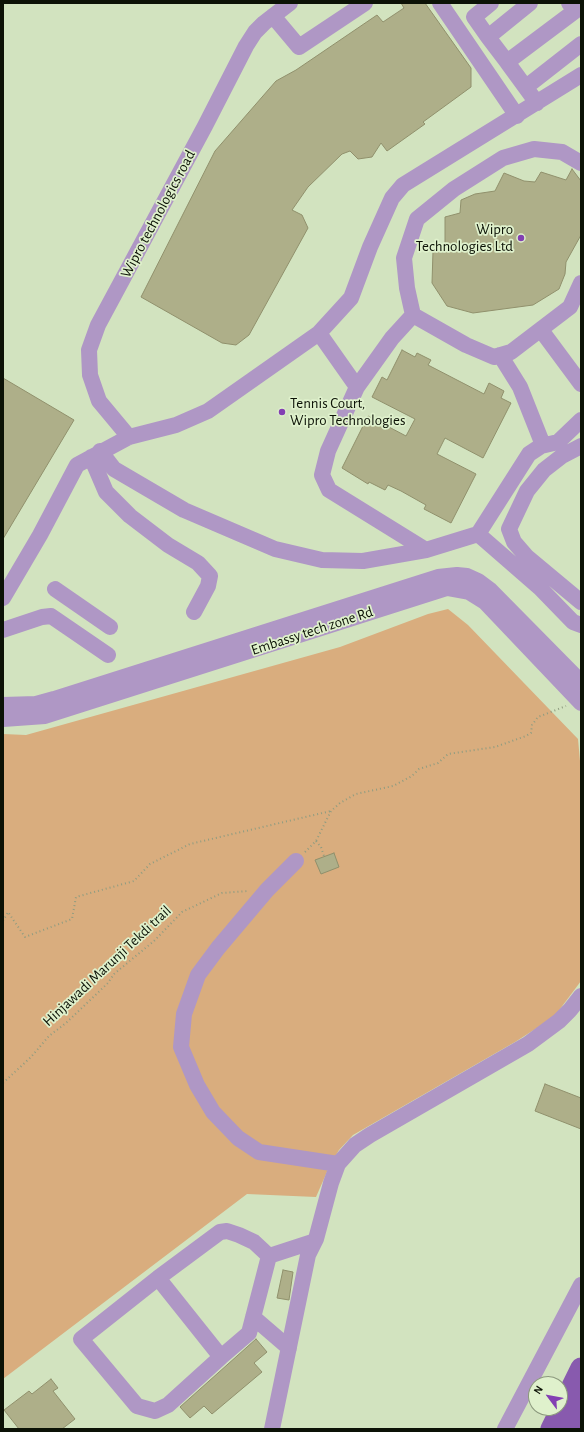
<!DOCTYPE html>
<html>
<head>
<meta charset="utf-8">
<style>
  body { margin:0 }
  #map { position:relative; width:584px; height:1432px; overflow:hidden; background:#d2e3bf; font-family:"Alegreya Sans",sans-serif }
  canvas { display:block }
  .frame { position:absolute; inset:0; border:4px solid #0c1206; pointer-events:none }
  .north { position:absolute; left:528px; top:1376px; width:40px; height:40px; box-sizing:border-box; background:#dff1cc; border:1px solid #8b987d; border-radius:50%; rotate:302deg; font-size:11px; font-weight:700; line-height:16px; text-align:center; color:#0c1206 }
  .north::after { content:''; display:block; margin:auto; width:14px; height:18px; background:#833fb3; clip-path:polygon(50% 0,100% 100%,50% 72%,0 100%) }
</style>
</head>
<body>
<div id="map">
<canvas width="584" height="1432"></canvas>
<div class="frame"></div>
<div class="north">N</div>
</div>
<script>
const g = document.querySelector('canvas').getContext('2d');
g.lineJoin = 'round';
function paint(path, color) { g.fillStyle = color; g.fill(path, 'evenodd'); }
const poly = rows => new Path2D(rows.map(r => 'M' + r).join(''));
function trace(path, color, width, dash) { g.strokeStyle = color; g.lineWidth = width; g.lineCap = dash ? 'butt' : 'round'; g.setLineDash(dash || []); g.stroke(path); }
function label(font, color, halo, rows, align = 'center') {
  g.font = font + ' "Alegreya Sans",sans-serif'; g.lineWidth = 3.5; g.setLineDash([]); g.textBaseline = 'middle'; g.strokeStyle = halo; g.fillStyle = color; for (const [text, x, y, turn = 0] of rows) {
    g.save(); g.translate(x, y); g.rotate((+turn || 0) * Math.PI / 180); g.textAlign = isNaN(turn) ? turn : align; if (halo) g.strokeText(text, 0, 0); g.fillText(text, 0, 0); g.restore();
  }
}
paint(poly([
  [448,609,468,625,578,739,581,772,581,981,554,1017,515,1042,353,1135,339,1150,330,1165,316,1197,247,1194,3,1379,3,734,26,735,340,647,428,614]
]), '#d9ad7e');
const building = poly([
  [401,3,425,3,471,68,471,87,423,122,425,124,387,151,381,143,372,157,358,159,350,151,342,154,308,187,292,210,302,215,308,228,249,335,236,345,222,343,141,297,215,151,276,81,296,70,377,15,383,22,404,8,401,3],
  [572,169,581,181,581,235,566,262,565,274,559,289,533,305,473,313,447,306,432,283,433,251,445,250,445,217,460,213,461,200,475,194,495,191,504,173,524,181,535,182,541,172,566,180,572,169],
  [402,350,415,357,417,353,431,360,428,365,484,394,489,383,504,391,501,398,511,403,483,458,445,438,437,454,476,474,451,523,424,509,426,505,401,491,388,485,385,490,369,482,368,484,342,468,368,416,406,436,415,419,372,397,382,377,387,380,402,350],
  [3,378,74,420,3,539,3,378],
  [334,853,339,867,321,874,315,860,334,853],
  [545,1084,581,1098,581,1129,535,1111,545,1084],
  [283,1270,293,1272,289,1300,277,1298,283,1270],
  [256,1339,267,1352,254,1363,262,1372,212,1414,204,1406,190,1418,180,1407,256,1339],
  [51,1379,58,1388,53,1391,75,1419,62,1429,19,1429,4,1410,29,1391,32,1394,51,1379]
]);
paint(building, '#aeaf89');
trace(building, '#90906c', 1);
trace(poly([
  [316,841,321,847,324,856],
  [305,852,316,841,331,811,340,803,356,794,393,786,412,776,419,769,438,763,448,754,495,747,526,736,531,733,532,725,538,717,566,706],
  [3,921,8,912,25,937,72,919,76,897,134,881,150,864,190,844,331,811],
  [3,1083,31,1057,49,1036,66,1023,108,983,114,974,154,941,182,912,222,893,248,891]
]), '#8f9c80', 2, [1, 3]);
trace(poly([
  [440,3,517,116],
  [491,3,474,17,488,37,530,3],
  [273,16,299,47,365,3],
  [488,37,507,62],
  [526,87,581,44],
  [537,103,507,62,575,11,569,3],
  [581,163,562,152,534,149,503,158,454,189,417,219,404,258,407,288,413,315,466,345,494,357,511,352,570,307,581,283],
  [413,315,392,338,357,387,328,451,322,475,329,490,426,550],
  [541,330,581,384],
  [319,333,357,387],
  [500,355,520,387,543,445],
  [129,437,99,401,90,375,89,350,98,325,205,126,246,46,255,32,264,23,290,3],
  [581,446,562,456,544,470,527,491,509,529,514,542,527,557,581,602],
  [100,451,114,469,184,510,275,549,322,560,363,561,426,550,478,534,540,588,573,622,581,625],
  [91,457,106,492,130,516,168,545,198,563,210,576,208,586,194,612],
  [478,534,529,454,541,446,558,442,581,420],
  [55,589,110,627],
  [3,598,40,535,77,465,129,437,176,425,208,411,319,333,351,298,370,247,392,198,403,185,581,75],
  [3,630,42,617,51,616,108,655],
  [3,705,36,704,54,699,438,577,457,575,467,576,478,581,490,590,581,682],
  [3,719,45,716,447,588,469,592,485,602,581,703],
  [296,861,267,890,218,948,198,975,184,1014,181,1047,197,1085,213,1112,238,1138,259,1152,338,1164],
  [158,1278,220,1232,227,1231,239,1235,254,1242,269,1256],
  [253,1317,289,1348],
  [221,1357,158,1278,81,1339,137,1406,155,1411,168,1405,221,1357,249,1333,269,1256,315,1241],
  [272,1429,308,1255,316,1239,331,1183,338,1164,355,1145,370,1135,528,1044,559,1021,570,1010,581,996],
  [505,1429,581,1285]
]), '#af97c5', 16);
trace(poly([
  [551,1429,581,1368],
  [568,1429,581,1403]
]), '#885aae', 21);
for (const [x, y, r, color] of [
  [521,238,4,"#833fb3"],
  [282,412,4,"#833fb3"]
]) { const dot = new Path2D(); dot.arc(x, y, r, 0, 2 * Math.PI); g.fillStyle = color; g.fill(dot); trace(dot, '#dff1cc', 1.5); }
label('15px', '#0c1206', '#dff1cc', [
  ["Wipro technologics road",158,214,-62],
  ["Embassy tech zone Rd",312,631,-18],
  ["Hinjawadi Marunji Tekdi trail",107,966,-43]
]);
label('15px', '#0c1206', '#dff1cc', [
  ["Wipro",513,229],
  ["Technologies Ltd",513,246],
  ["Tennis Court,",290,403,"left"],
  ["Wipro Technologies",290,420,"left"]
], 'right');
</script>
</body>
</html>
